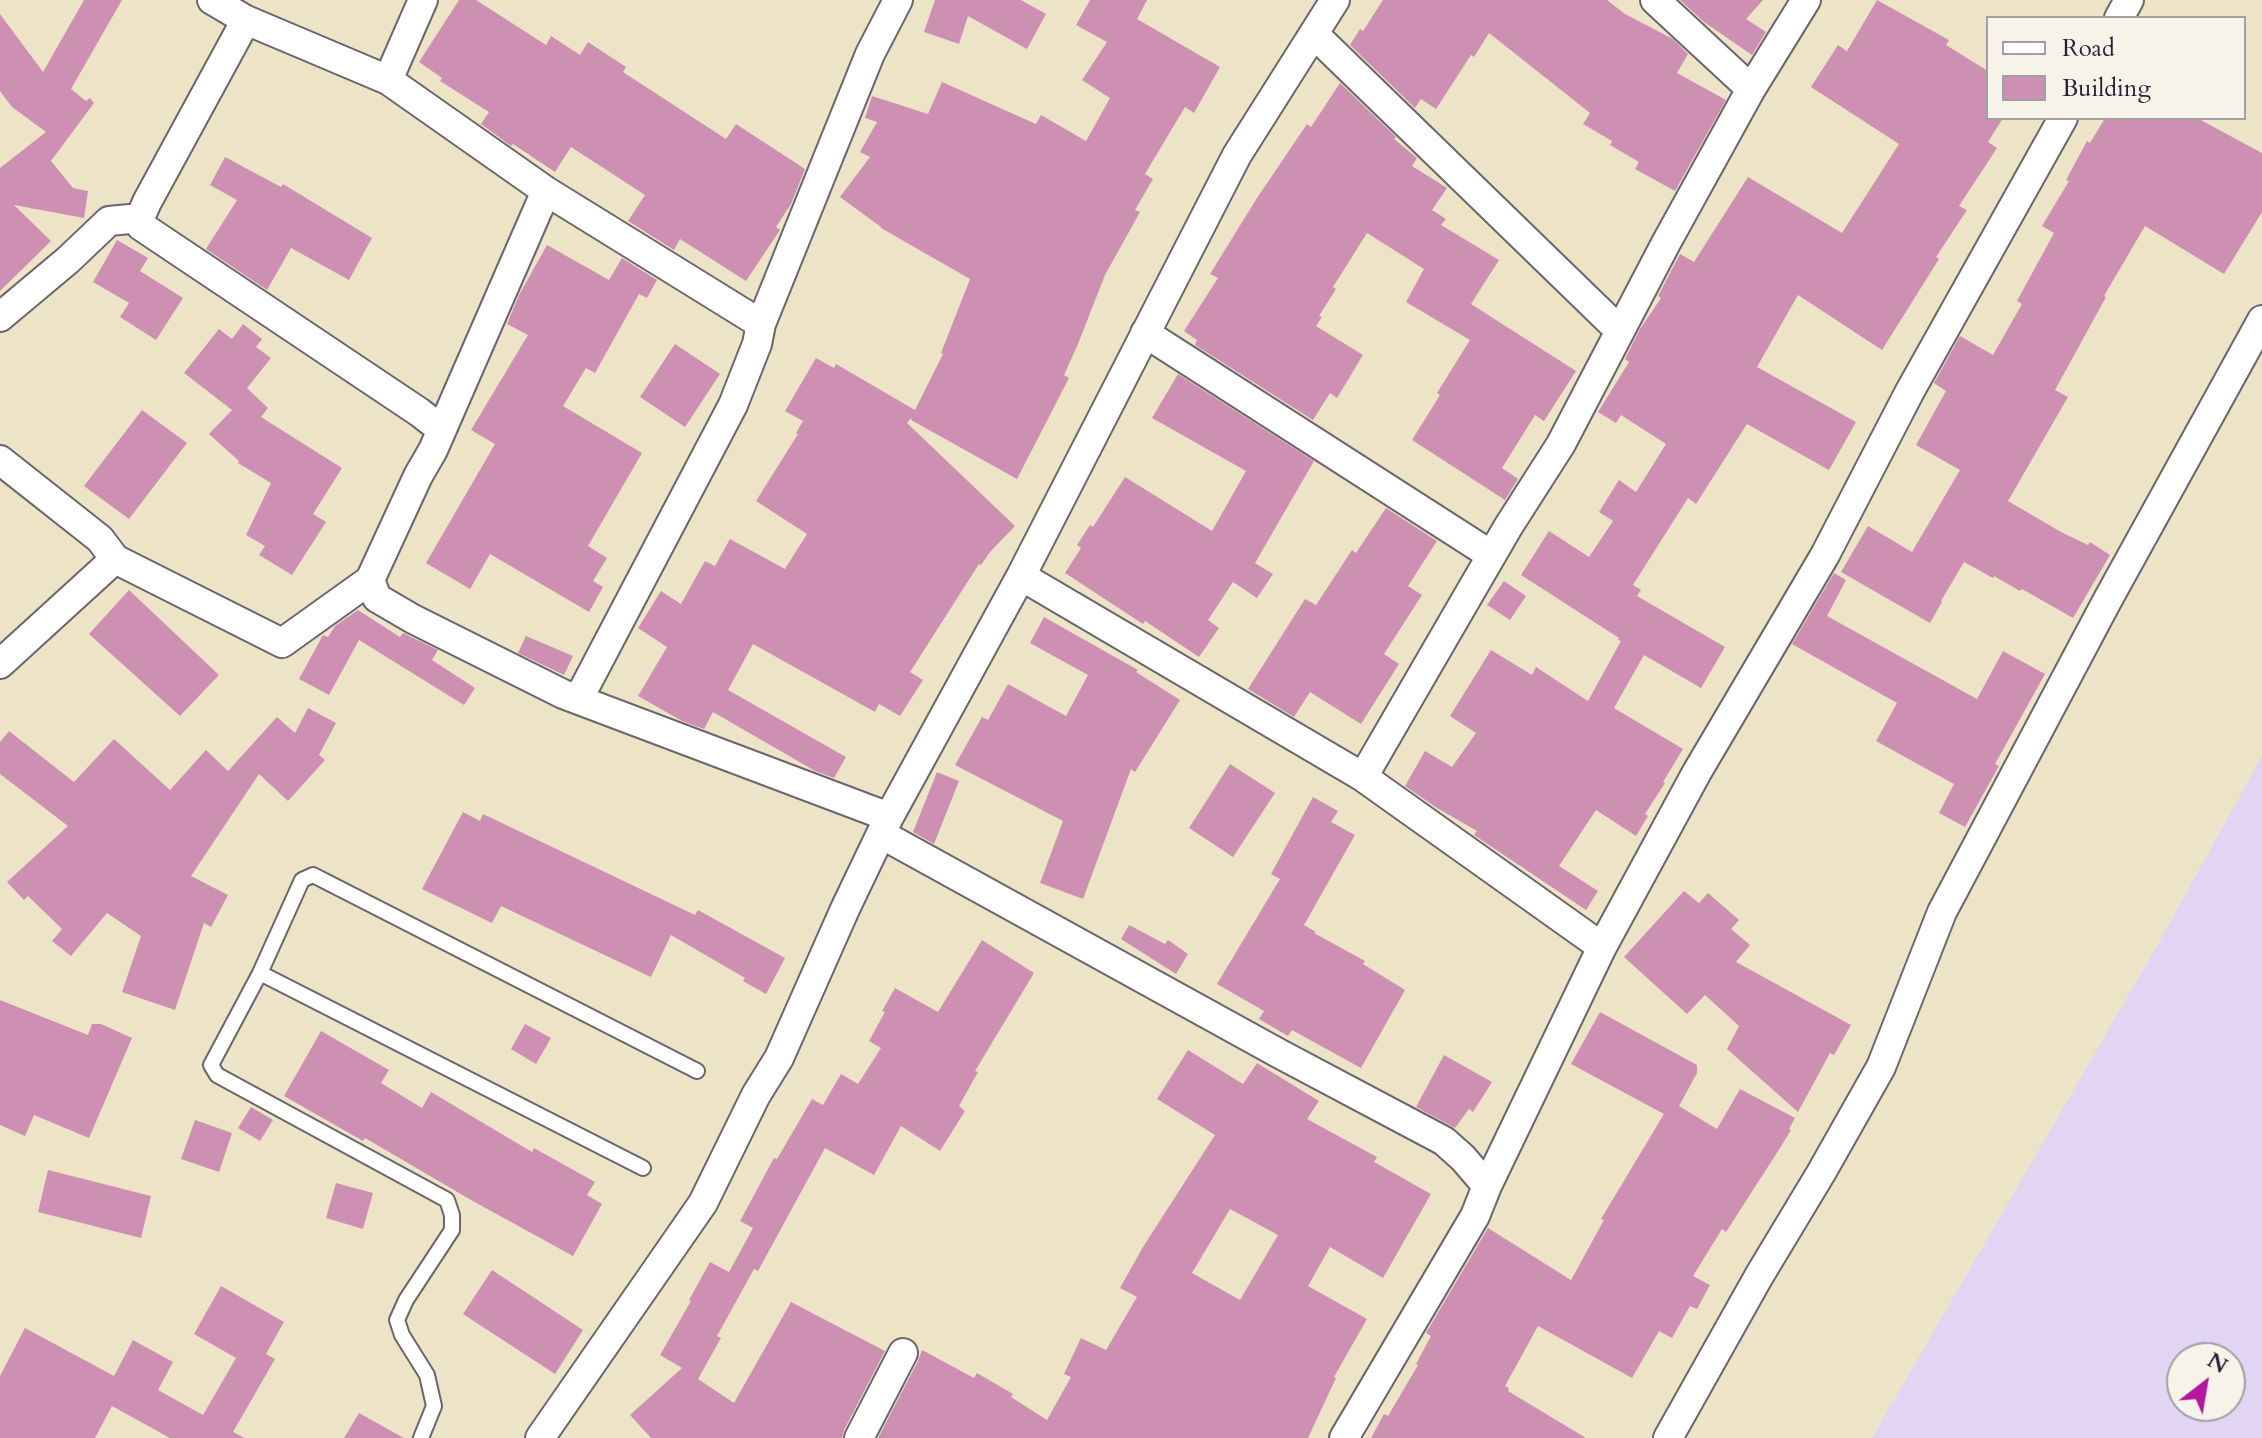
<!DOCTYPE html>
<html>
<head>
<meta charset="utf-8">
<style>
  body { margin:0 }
  #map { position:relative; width:2262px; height:1438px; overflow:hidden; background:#ede4c7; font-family:Cardo,serif }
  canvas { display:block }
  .legend { position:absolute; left:1986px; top:16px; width:260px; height:104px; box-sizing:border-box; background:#f7f3e8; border:2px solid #a29fa3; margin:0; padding:10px 14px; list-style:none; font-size:24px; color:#22223b }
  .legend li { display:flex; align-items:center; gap:16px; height:40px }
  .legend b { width:40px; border:2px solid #a29fa3 }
  .north { position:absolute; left:2166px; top:1342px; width:80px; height:80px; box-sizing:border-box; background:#f7f3e8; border:2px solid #a29fa3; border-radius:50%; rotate:31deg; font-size:22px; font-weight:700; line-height:32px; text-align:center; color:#22223b }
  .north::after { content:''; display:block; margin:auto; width:28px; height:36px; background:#b5179e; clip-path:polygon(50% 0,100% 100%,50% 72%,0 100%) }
</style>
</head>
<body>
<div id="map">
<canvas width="2262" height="1438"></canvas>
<ul class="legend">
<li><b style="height:10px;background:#fff"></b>Road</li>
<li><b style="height:22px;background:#cd90b3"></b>Building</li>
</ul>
<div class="north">N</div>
</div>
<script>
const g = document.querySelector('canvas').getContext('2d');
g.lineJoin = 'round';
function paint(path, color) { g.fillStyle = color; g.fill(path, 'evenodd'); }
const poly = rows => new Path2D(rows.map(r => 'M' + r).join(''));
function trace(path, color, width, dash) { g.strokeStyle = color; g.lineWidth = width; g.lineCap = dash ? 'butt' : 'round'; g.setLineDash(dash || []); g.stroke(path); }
paint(poly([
  [2262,756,2262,1438,1872,1438,2157,946],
  [2182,1358,2230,1358,2230,1406,2182,1406]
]), '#e2d4f3');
paint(poly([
  [84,0,122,0,71,89,86,101,90,98,94,103,51,161,73,188,88,191,84,218,14,205,51,241,0,291,0,168,46,132,12,107,0,91,0,14,43,72],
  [459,0,476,0,546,45,551,36,580,55,588,42,626,67,623,72,726,139,736,124,805,169,791,204,776,227,780,230,746,281,680,239,674,250,628,221,645,195,571,147,555,172,513,144,511,146,481,124,489,112,440,81,442,78,419,62],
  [935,0,1021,0,1046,14,1027,49,968,16,959,44,924,32],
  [1090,0,1147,0,1137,19,1220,67,1194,113,1185,107,1145,174,1153,179,1135,210,1140,212,1105,275,1078,344,1064,375,1069,378,1017,479,911,420,912,417,907,423,1015,526,990,552,981,565,979,564,910,672,923,680,900,716,879,704,875,712,753,644,728,690,846,757,834,778,815,771,713,712,704,729,682,721,638,696,667,647,638,628,661,591,681,604,705,561,715,566,730,539,785,569,807,534,756,501,798,434,796,433,803,421,785,411,816,358,834,368,836,364,915,410,943,354,941,353,970,279,881,228,881,227,840,197,870,157,860,152,877,122,865,118,872,96,928,114,942,82,1036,124,1041,115,1086,141,1110,98,1082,80,1107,42,1076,25],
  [1383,0,1607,0,1625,14,1673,39,1688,54,1677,73,1726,100,1675,191,1635,169,1639,162,1610,145,1612,141,1583,124,1590,113,1489,33,1474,57,1471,55,1436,109,1421,99,1415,108,1350,45,1360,29,1363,31],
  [1680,0,1763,0,1746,19,1766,32,1752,55,1704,22],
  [1877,0,1949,40,1946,45,1988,71,1988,118,2003,118,1988,142,1997,148,1959,206,1967,210,1936,257,1939,259,1882,350,1798,295,1757,367,1856,422,1829,470,1747,424,1696,504,1688,498,1633,585,1641,590,1637,596,1725,647,1701,688,1644,655,1614,708,1683,749,1663,782,1665,783,1645,814,1648,816,1636,836,1596,810,1559,866,1598,891,1586,910,1474,835,1477,831,1437,808,1405,786,1425,751,1452,767,1476,733,1450,716,1491,650,1532,675,1536,667,1588,701,1621,641,1618,640,1619,638,1521,575,1549,531,1589,557,1613,521,1599,512,1619,480,1636,492,1666,444,1621,415,1616,423,1598,412,1629,362,1625,359,1640,329,1661,298,1658,296,1680,254,1694,262,1748,177,1842,233,1899,144,1811,87,1838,45,1847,51],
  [1340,83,1396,137,1394,139,1417,158,1412,166,1447,188,1432,210,1446,219,1441,225,1499,260,1471,304,1576,371,1544,421,1535,415,1502,468,1518,479,1505,500,1412,440,1440,395,1437,393,1470,340,1406,302,1424,269,1367,233,1333,287,1336,289,1319,316,1322,317,1316,326,1363,355,1337,398,1330,393,1313,420,1195,345,1197,340,1184,331,1218,278,1210,274,1257,198,1307,124,1311,127],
  [2105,118,2197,118,2262,153,2262,212,2224,274,2145,226,2104,296,2106,297,2055,390,2068,397,2008,501,2061,532,2088,545,2090,542,2110,555,2073,618,2022,589,2020,591,1994,576,1993,578,1964,562,1941,601,1942,602,1930,623,1841,572,1868,526,1912,552,1960,470,1916,445,1946,391,1934,383,1960,336,1993,355,2022,304,2017,301,2054,233,2042,226,2069,181,2066,180,2087,141,2090,143],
  [225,157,281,187,283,184,372,238,349,280,291,248,267,290,206,249,237,200,210,185],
  [117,240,148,258,140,271,183,298,156,340,120,317,129,303,93,282],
  [547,245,609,280,622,258,657,280,647,298,639,294,595,373,586,368,563,406,642,453,588,546,607,558,593,581,603,587,589,612,490,554,470,589,426,563,495,444,471,430,528,335,507,324,519,295],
  [243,324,262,339,256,347,271,358,247,388,268,408,261,417,342,468,313,514,326,522,292,575,259,555,265,546,246,535,271,483,238,463,239,461,209,434,232,410,184,373,219,329,232,339],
  [675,344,720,374,685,427,640,397],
  [1178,374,1314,461,1255,563,1273,574,1257,598,1233,582,1208,620,1219,628,1199,657,1145,621,1143,624,1065,573,1081,548,1077,545,1090,525,1093,527,1125,477,1212,531,1246,471,1152,418],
  [142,410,187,443,129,519,84,486],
  [1386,508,1437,541,1408,586,1422,595,1384,654,1399,664,1361,724,1310,692,1294,717,1248,689,1305,599,1316,605,1352,550,1356,553],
  [1834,573,1846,580,1827,616,1977,699,2003,651,2045,674,1995,764,1999,766,1965,827,1939,813,1954,784,1876,741,1897,703,1792,644],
  [1504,581,1526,596,1510,620,1487,605],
  [129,590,219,675,180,716,89,634],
  [358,610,400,637,403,633,438,650,432,660,475,688,464,705,359,640,329,695,299,679,323,635,328,637,335,626],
  [1044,617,1138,670,1136,672,1180,700,1135,772,1131,769,1083,899,1040,883,1063,821,955,765,982,717,988,720,1008,684,1066,716,1088,675,1030,643],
  [526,636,573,656,564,675,518,653],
  [308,708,336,723,319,755,325,760,288,801,259,774,191,876,228,895,211,927,204,923,175,1010,122,992,141,936,107,913,71,956,52,941,62,929,28,896,24,900,7,882,68,826,0,774,0,742,9,731,74,782,114,739,170,790,206,750,228,771,277,717,295,733],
  [1230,764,1275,793,1233,857,1189,828],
  [937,772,959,781,934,844,913,832],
  [1313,797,1338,811,1331,822,1355,835,1304,925,1316,932,1314,933,1365,961,1363,964,1405,990,1361,1068,1292,1030,1288,1036,1259,1019,1264,1011,1217,984,1280,879,1271,874],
  [463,812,480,821,483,814,695,915,698,910,785,958,766,994,743,981,745,978,671,935,651,977,501,906,492,923,422,889],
  [1684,891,1699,903,1708,893,1739,920,1731,929,1750,945,1736,962,1851,1025,1834,1055,1830,1053,1798,1112,1727,1049,1739,1026,1705,995,1687,1014,1624,957],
  [1129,925,1165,944,1168,940,1188,954,1176,974,1121,939],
  [982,940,1034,973,975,1071,978,1072,959,1106,965,1111,940,1151,901,1126,874,1175,825,1148,758,1271,754,1269,717,1336,721,1338,698,1379,734,1403,791,1302,885,1351,844,1430,842,1438,651,1438,630,1415,682,1368,660,1355,691,1301,689,1300,710,1262,729,1272,753,1228,740,1221,774,1158,777,1159,812,1099,823,1105,841,1074,858,1084,881,1048,869,1041,885,1012,882,1011,895,988,938,1012],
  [0,1000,88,1035,92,1024,101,1024,132,1038,89,1138,34,1115,25,1136,0,1125],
  [1600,1012,1697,1065,1697,1073,1679,1106,1717,1129,1740,1089,1795,1118,1789,1129,1791,1130,1780,1148,1726,1232,1722,1229,1693,1276,1710,1285,1697,1309,1690,1306,1672,1338,1659,1331,1632,1378,1538,1326,1505,1386,1509,1388,1508,1391,1586,1438,1371,1438,1384,1414,1388,1416,1418,1365,1416,1364,1431,1336,1426,1333,1488,1228,1571,1280,1604,1220,1601,1219,1664,1114,1571,1064],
  [525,1024,551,1038,536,1064,511,1049],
  [321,1031,389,1070,381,1083,422,1108,431,1092,532,1152,534,1148,595,1182,587,1195,602,1204,573,1256,471,1200,365,1138,363,1141,284,1096],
  [1188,1050,1243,1084,1257,1063,1319,1101,1307,1119,1377,1157,1374,1162,1431,1194,1383,1278,1330,1247,1308,1286,1367,1319,1334,1377,1336,1378,1308,1438,878,1438,918,1361,922,1350,974,1378,977,1373,1013,1394,1011,1397,1047,1420,1071,1377,1064,1374,1081,1338,1106,1350,1137,1297,1120,1288,1143,1247,1215,1135,1157,1099],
  [1230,1209,1278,1235,1240,1300,1192,1273],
  [1444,1055,1492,1082,1473,1112,1469,1109,1455,1128,1416,1107],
  [251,1107,273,1120,260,1141,238,1128],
  [195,1120,232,1133,219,1172,181,1159],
  [48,1170,151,1196,141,1238,38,1212],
  [336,1183,373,1193,363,1229,326,1218],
  [492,1270,583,1330,555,1374,463,1314],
  [221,1286,284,1322,266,1354,275,1359,233,1432,245,1438,170,1438,112,1406,95,1438,0,1438,0,1376,25,1328,114,1376,133,1340,173,1362,158,1390,203,1415,236,1358,194,1334],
  [359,1413,404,1438,344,1438]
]), '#cd90b3');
const lane = poly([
  [260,973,302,880,313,875,697,1071],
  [421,1438,434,1406,427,1375,402,1335,397,1320,406,1300,452,1230,452,1215,447,1200,217,1075,211,1065,260,973,643,1168]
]);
const street = poly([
  [212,0,246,20,388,80,546,191],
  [1655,0,1751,89],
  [2119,18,2129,0],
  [246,20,147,202,140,218,141,226,419,412,441,429],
  [1314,34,1620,331],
  [388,80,423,0],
  [0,317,68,260,109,221,140,218],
  [761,324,546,191,433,450,418,476,370,580,377,598,413,619,563,694,889,817],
  [1145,333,1491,555],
  [0,460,100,539,115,559,282,643,370,580],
  [1021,576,1363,777,1602,947],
  [0,664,115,559],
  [579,698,733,405,757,344,761,324,870,54,898,0],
  [1363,777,1508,527,1561,444,1666,243,1751,89,1806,0],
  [881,834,1280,1054,1444,1141,1463,1158,1487,1186],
  [540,1438,703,1203,756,1095,779,1058,845,909,889,817,1021,576,1237,155,1335,0],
  [859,1438,903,1353],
  [1344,1438,1475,1216,1487,1186,1602,947,1697,772,1825,555,1910,391,2063,118],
  [1668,1438,1759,1276,1821,1173,1881,1067,1942,912,2107,601,2262,320]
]);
trace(lane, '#69666c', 18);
trace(street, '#69666c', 32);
trace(lane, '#fff', 14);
trace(street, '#fff', 28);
</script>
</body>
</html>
